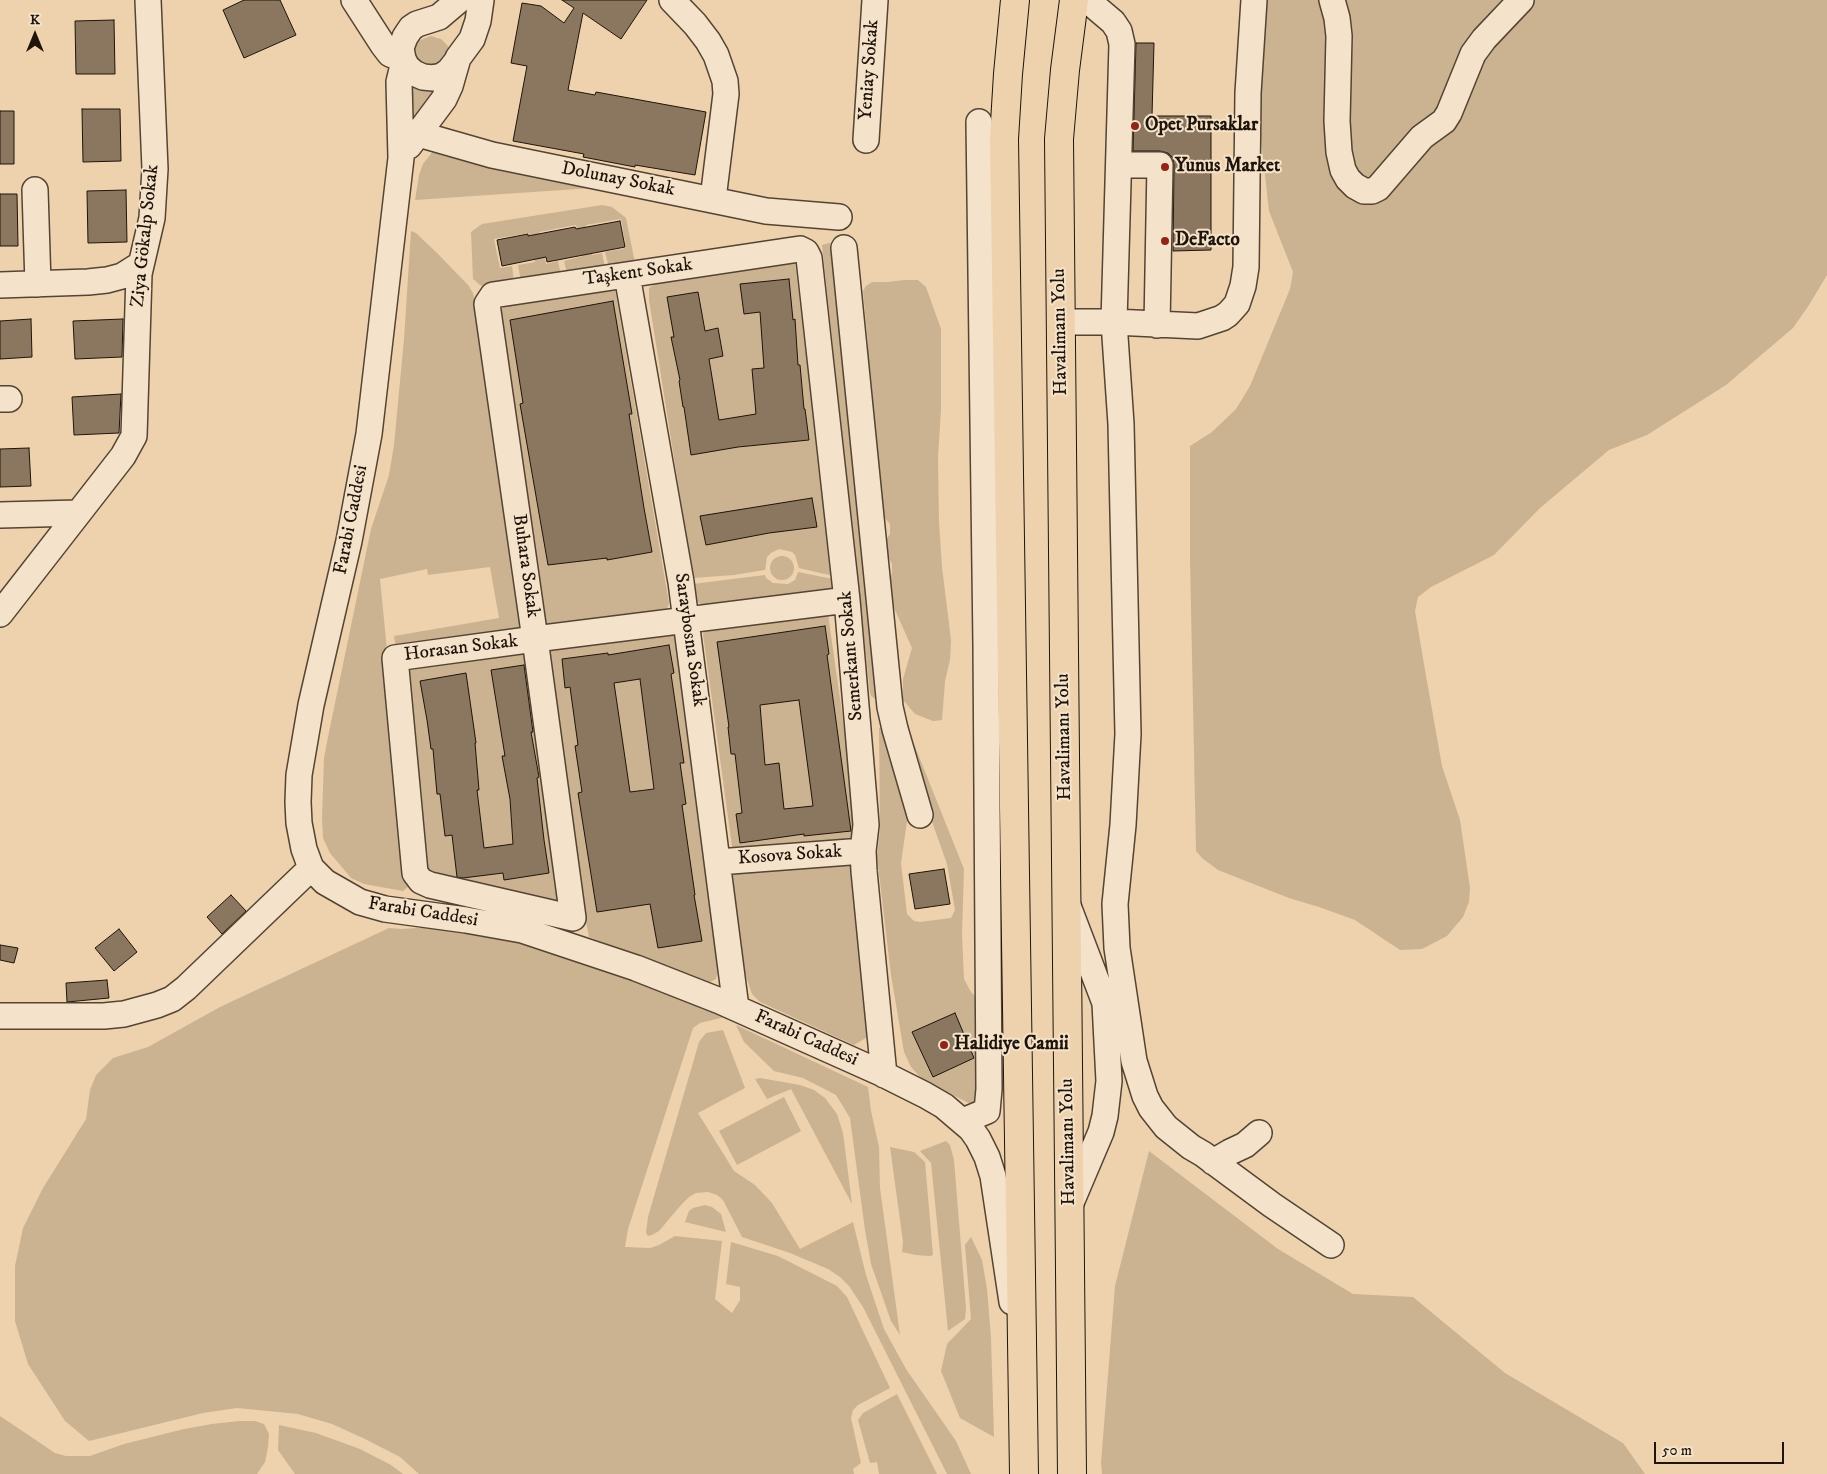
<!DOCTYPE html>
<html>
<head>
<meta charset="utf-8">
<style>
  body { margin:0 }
  #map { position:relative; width:1827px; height:1474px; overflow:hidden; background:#eed2ad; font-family:"IM FELL DW Pica",serif }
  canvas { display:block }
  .north { position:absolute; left:10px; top:10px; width:50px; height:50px; -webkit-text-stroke:4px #f4e2ca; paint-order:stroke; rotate:0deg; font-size:14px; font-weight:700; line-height:20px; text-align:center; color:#1f140a }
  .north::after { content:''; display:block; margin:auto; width:18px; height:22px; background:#1f140a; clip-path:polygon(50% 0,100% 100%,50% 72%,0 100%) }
  .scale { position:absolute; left:1654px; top:1442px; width:130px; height:22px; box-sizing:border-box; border:2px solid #1f140a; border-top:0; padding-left:6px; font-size:15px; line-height:18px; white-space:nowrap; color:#1f140a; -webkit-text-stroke:4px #f4e2ca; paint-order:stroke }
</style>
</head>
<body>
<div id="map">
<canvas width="1827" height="1474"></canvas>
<div class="north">K</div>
<div class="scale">50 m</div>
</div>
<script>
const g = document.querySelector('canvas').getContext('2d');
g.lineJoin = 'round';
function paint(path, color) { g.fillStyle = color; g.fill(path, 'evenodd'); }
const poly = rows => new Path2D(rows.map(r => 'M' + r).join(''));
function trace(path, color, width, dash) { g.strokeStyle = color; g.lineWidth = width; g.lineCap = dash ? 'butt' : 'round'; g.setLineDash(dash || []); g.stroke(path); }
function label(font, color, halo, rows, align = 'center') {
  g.font = font + ' "IM FELL DW Pica",serif'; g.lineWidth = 4; g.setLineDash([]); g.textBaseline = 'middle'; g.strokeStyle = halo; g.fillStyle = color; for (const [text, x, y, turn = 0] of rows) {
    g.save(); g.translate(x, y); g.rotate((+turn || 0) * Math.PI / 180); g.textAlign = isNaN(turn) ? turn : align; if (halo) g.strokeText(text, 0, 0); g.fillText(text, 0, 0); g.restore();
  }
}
paint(poly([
  [1262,0,1327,0,1331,121,1364,199,1476,62,1531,0,1827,0,1827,275,1809,305,1793,328,1726,385,1647,435,1609,450,1540,508,1494,555,1431,587,1418,597,1415,611,1425,670,1442,766,1460,820,1470,888,1469,902,1463,917,1447,936,1422,949,1400,950,1355,920,1319,907,1289,898,1218,870,1202,858,1196,851,1190,558,1190,446,1212,432,1236,409,1250,386,1290,289,1293,272,1269,211,1258,113],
  [1339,0,1508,0,1446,102,1369,179,1364,179,1352,168],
  [431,36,441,39,448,46,449,52,443,65,429,66,415,60,412,46,415,42],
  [409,83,435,88,414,117,411,116],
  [434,150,481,165,592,188,415,200,419,175,423,164],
  [602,205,612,207,626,218,635,263,609,267,605,252,626,248,621,219,586,225,592,255,602,253,605,268,567,274,564,261,583,256,576,225,539,232,546,264,558,261,561,275,521,282,518,265,535,262,529,233,494,239,500,268,512,266,514,283,487,288,480,285,473,279,471,232,482,224],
  [411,231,416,233,437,253,468,285,473,293,476,306,523,623,514,633,396,649,394,636,499,618,490,567,428,575,427,569,380,579,405,833,408,887,403,891,364,884,351,878,330,853,323,838,322,818,324,758,328,737,371,529,389,475,394,445,404,339],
  [829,243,834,245,877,700,871,696,870,693,822,245],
  [795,262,833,576,799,568,795,555,792,552,779,549,771,553,767,557,765,570,734,575,693,578,649,300,649,288,655,284],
  [904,280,918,280,926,287,941,329,941,410,938,457,939,522,942,567,951,640,950,660,945,681,942,720,933,721,915,714,903,700,903,679,912,648,891,601,889,582,892,573,892,564,884,549,885,541,890,534,890,524,878,510,866,409,868,344,863,291,866,286,872,282,888,282],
  [615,289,669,603,667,609,661,614,547,629,536,579,499,310,510,305],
  '770 568a12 12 0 1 1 24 0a12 12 0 1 1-24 0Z',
  [798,572,833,579,833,593,710,608,697,602,693,584,765,575,766,578,773,583,788,584,795,580],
  [828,614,859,833,857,839,733,854,703,634,705,630],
  [676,629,718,970,716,979,708,983,589,937,575,866,548,646],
  [529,651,559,904,432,876,427,870,403,665],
  [906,724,964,869,962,935,964,979,971,992,977,998,984,1111,922,1079,911,1067,904,1052,891,975,877,856,880,829,879,728,891,727,915,816,907,821,901,863,907,914,914,921,920,922,951,918,955,910,947,864,898,726],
  [855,860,869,1036,854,1045,760,1002,752,994,735,944,729,878,734,871],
  [432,927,465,930,558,951,725,1017,700,1023,693,1028,628,1229,625,1247,650,1248,659,1245,675,1236,722,1241,715,1299,732,1313,740,1300,740,1287,726,1284,731,1242,778,1256,837,1286,847,1297,890,1388,858,1405,853,1410,851,1418,861,1463,853,1469,854,1474,419,1474,400,1457,365,1439,332,1424,298,1414,237,1408,203,1413,89,1441,65,1421,28,1364,15,1321,15,1266,23,1228,43,1188,86,1119,90,1090,96,1075,113,1058,148,1047,220,1007,389,928,402,929],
  [736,1025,868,1087,871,1111,879,1147,880,1188,900,1335,891,1321,871,1264,865,1230,850,1118,836,1095,803,1078,774,1071,744,1042],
  [723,1030,745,1088,698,1113,734,1171,755,1185,772,1203,800,1249,853,1222,866,1275,884,1329,906,1369,956,1441,971,1474,947,1474,863,1307,849,1286,840,1277,828,1269,790,1253,742,1237,723,1200,717,1195,708,1192,696,1193,689,1197,681,1205,659,1231,652,1235,648,1236,646,1233,648,1217,699,1042,706,1033],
  [760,1078,800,1085,814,1090,825,1098,837,1114,843,1133,852,1204,791,1089,767,1099,755,1079],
  [784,1097,801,1131,737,1165,719,1131],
  [946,1141,950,1145,954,1160,966,1308,965,1319,948,1331,931,1163,920,1151],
  [890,1147,914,1152,925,1162,933,1255,930,1256,916,1255,902,1252,903,1242],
  [1149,1151,1278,1249,1353,1294,1413,1297,1505,1373,1623,1443,1645,1474,1102,1474,1101,1463,1115,1286],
  [705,1205,712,1207,721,1214,726,1232,685,1222,689,1211,693,1208],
  [971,1237,982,1260,987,1289,991,1337,994,1437,960,1418,941,1371,947,1344,971,1319,965,1245],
  [897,1394,937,1474,879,1474,877,1462,870,1463,858,1420,863,1413],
  [0,1416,55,1453,66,1456,90,1456,124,1444,184,1429,212,1424,239,1421,255,1421,264,1424,269,1434,268,1447,265,1462,257,1474,0,1474],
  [279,1425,316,1433,360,1449,391,1465,403,1474,295,1474,278,1450]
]), '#cbb291');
const building = poly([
  [244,0,280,0,296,35,244,58,223,10,244,0],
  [562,0,647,0,621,39,583,13,568,90,595,95,596,92,706,112,695,175,635,165,635,167,583,157,584,154,513,141,527,66,511,63,522,3,541,6,564,23,574,8,562,0],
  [114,20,115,74,76,74,75,21,114,20],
  [1136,43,1154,43,1152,116,1211,116,1211,250,1173,251,1174,165,1173,158,1168,153,1160,151,1133,151,1136,43],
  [82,109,120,109,121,161,83,162,82,109],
  [0,111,14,111,14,164,0,164,0,111],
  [126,190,127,242,88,243,87,191,126,190],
  [0,194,17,194,18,246,0,246,0,194],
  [620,221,625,247,547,262,546,257,502,266,497,240,528,234,528,236,575,227,576,229,620,221],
  [789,279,793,320,795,319,798,365,800,365,804,409,805,409,809,440,738,447,691,455,684,407,683,407,679,381,680,380,671,337,674,337,667,297,698,292,705,331,718,328,723,356,709,359,719,420,756,414,752,369,764,368,760,312,744,314,740,284,789,279],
  [613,301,632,414,629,414,644,508,652,552,607,560,607,558,548,565,520,404,523,403,510,320,613,301],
  [31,319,32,357,0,359,0,321,31,319],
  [123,319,122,357,75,359,73,321,123,319],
  [121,394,119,433,74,435,72,397,121,394],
  [29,448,31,486,0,487,0,449,29,448],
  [812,498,817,527,769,533,706,545,700,516,812,498],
  [825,626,829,654,827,655,851,831,804,836,804,834,740,843,736,814,742,813,735,754,731,754,728,727,729,727,717,642,825,626],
  [799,700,813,806,784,809,779,763,765,765,760,705,799,700],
  [669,645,674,673,671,674,684,763,680,763,686,804,682,805,695,895,694,895,702,941,658,948,650,904,597,912,578,793,582,792,575,746,578,745,570,687,565,688,562,659,608,653,608,655,669,645],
  [640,679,654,789,630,792,614,683,640,679],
  [524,665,533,732,531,732,539,777,537,778,544,840,549,873,504,880,503,873,463,878,457,877,452,835,445,836,440,794,437,794,433,749,431,749,427,720,420,681,466,673,476,743,475,743,479,790,477,790,484,848,513,844,510,799,502,756,505,756,491,670,524,665],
  [944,869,950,904,915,909,909,874,944,869],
  [231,895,246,911,222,934,207,917,231,895],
  [119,929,137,952,114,971,95,948,119,929],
  [0,945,18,948,14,963,0,960,0,945],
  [107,980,109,998,67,1002,66,983,107,980],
  [955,1013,974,1058,933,1077,912,1032,955,1013]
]);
paint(building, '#8b775f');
trace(building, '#1f140a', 1);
const minor = poly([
  [354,0,383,45,390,54,403,59],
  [672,0,695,24,708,41,716,55,725,81,726,94,713,199],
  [1087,0,1113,22,1119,31,1122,44,1114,322,1121,424,1128,734,1123,825,1115,904,1117,948,1134,1061,1145,1096,1151,1108,1166,1127,1191,1147,1203,1154,1272,1205,1331,1245],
  [1332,0,1337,18,1339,36,1337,121,1339,152,1343,170,1348,179,1355,186,1364,191,1372,191,1378,188,1422,137,1444,121,1449,113,1473,54,1484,39,1521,0],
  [404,61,399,82,401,158,369,434,349,541,311,705,299,775,298,802,299,823,304,849,311,868,325,882,360,902,385,909,466,920,522,930,636,968,720,1001,881,1073,925,1095,944,1106,971,1129,978,1139,987,1157,993,1176,1012,1302],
  [456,62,449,71,442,76,433,78,423,77,414,73,407,67,403,59,401,48,405,37,411,28,417,24,439,17,459,0],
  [401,129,492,155,766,211,839,217],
  [866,140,875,0],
  [409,146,444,99,450,86,458,58,472,39,478,21,481,0],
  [1119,165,1160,165,1157,325],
  [35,190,38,284],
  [844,248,890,707,895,729,920,815],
  [627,275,681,582,736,1008],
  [0,285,88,282,107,280,122,276,141,264],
  [1061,322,1114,322,1198,326,1222,318,1228,314,1237,304,1243,286,1246,267,1248,93,1254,0],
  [0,399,9,399],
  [0,515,78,513],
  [847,600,535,639,395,658,415,873,421,881,430,885,573,918,535,639,487,304,493,295,793,250,800,249,806,252,809,258,847,600,865,812,866,825,863,851,864,871,884,1075],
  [0,614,123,456,134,436,139,274,152,218,155,169,148,0],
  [718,862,863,851],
  [1068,906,1105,1003,1109,1081,1105,1116,1101,1132,1070,1205],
  [0,1016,104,1016,124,1014,157,1005,172,999,186,988,311,868],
  [963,1121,987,1111,989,1089,986,645,979,122],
  [1213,1162,1230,1152,1245,1145,1259,1133]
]);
const highway = poly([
  [1015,0,1008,74,1004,139,1024,1474],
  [1072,1474,1059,139,1065,70,1074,0]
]);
trace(minor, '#534433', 28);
trace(highway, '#1f140a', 30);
trace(minor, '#f4e2ca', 25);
trace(highway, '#eed2ad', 28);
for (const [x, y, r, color] of [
  [1135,126,5,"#8f2418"],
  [1165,167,5,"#8f2418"],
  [1165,241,5,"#8f2418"],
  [944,1045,5,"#8f2418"]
]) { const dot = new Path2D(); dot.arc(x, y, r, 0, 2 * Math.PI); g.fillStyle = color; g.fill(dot); trace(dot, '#f4e2ca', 2); }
label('19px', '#1f140a', '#f4e2ca', [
  ["Yeniay Sokak",870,70,-86],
  ["Dolunay Sokak",618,180,11],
  ["Ziya Gökalp Sokak",146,236,-84],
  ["Taşkent Sokak",638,273,-8],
  ["Havalimanı Yolu",1061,332,-91],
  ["Farabi Caddesi",352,520,-79],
  ["Buhara Sokak",525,566,82],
  ["Saraybosna Sokak",689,640,82],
  ["Horasan Sokak",461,649,-7],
  ["Semerkant Sokak",852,656,-95],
  ["Havalimanı Yolu",1065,737,-91],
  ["Kosova Sokak",790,856,-4],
  ["Farabi Caddesi",423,913,9],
  ["Farabi Caddesi",806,1039,24],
  ["Havalimanı Yolu",1069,1142,-91]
]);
label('bold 19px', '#1f140a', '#f4e2ca', [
  ["Opet Pursaklar",1145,126],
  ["Yunus Market",1175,167],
  ["DeFacto",1175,241],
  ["Halidiye Camii",954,1045]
], 'left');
</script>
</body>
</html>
